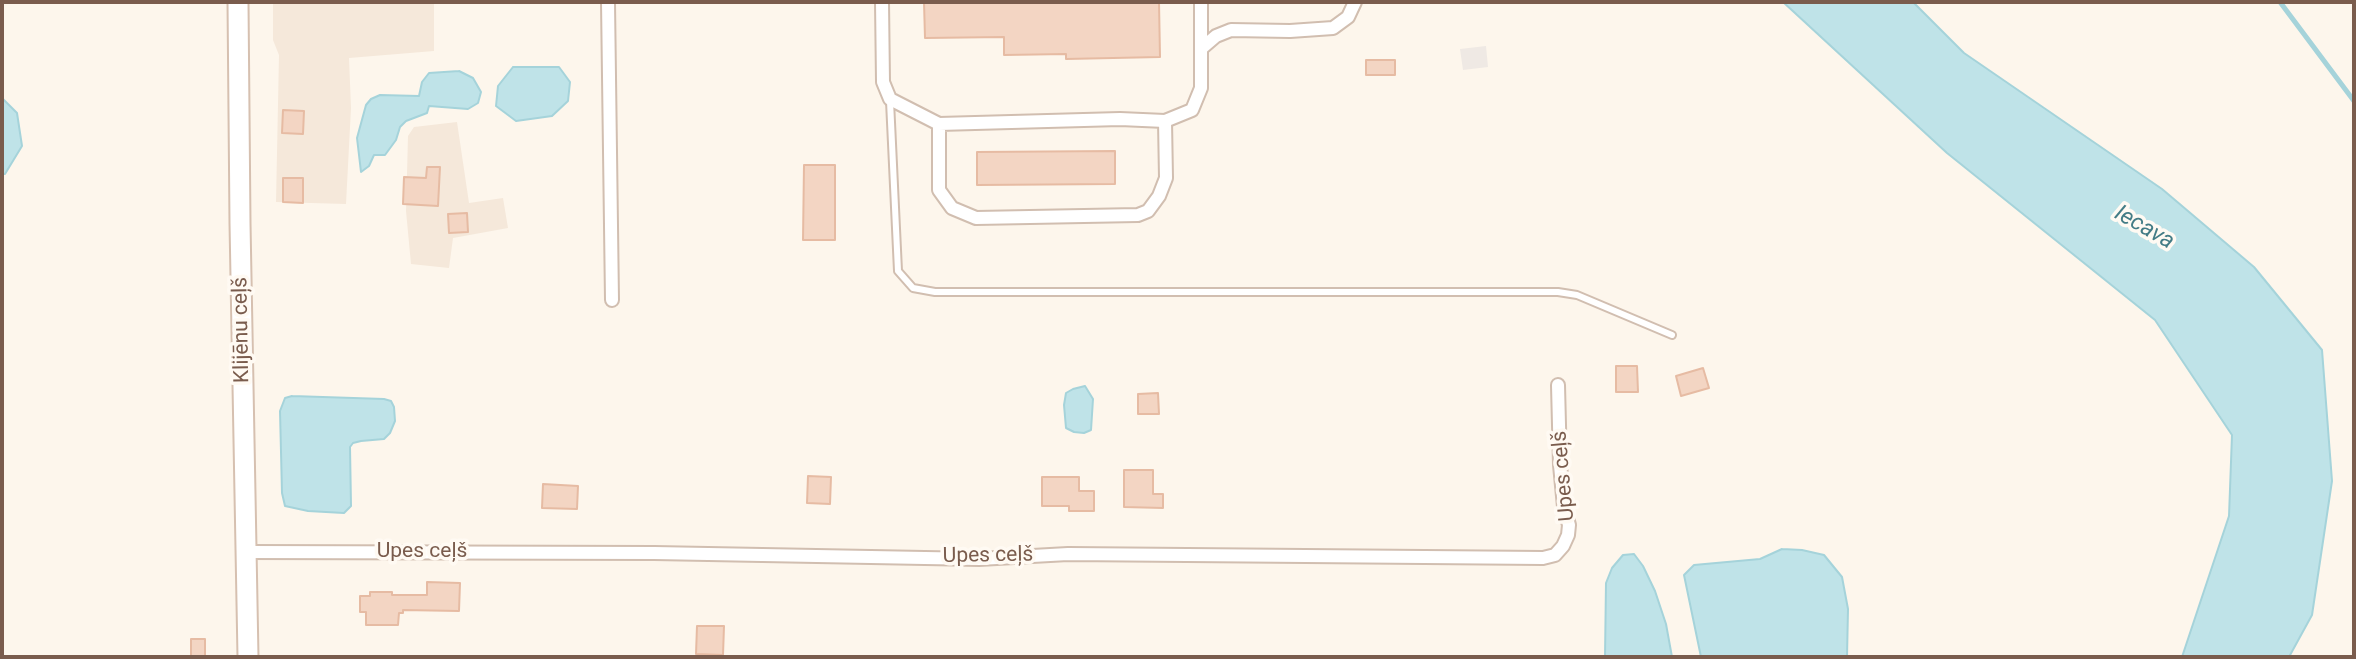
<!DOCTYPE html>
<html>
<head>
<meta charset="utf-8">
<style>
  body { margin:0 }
  #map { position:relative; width:2356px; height:659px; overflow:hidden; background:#fdf6ec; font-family:Roboto,sans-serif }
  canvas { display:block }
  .frame { position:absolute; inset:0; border:4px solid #7a5c4d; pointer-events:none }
</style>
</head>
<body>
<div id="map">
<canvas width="2356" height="659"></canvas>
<div class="frame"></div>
</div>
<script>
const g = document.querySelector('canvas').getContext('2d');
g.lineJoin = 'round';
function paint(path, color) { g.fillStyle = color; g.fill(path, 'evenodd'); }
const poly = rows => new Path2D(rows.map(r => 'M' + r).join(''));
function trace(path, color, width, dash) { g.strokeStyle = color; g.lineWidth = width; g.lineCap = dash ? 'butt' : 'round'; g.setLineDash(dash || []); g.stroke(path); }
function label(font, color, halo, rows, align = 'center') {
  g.font = font + ' Roboto,sans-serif'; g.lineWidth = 7; g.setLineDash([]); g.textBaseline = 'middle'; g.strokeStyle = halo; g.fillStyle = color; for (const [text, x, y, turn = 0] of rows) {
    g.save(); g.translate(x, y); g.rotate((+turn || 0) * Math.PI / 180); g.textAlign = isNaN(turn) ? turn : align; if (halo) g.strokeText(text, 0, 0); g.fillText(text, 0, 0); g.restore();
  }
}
paint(poly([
  [273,2,434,2,434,51,349,58,351,108,346,204,276,202,279,55,273,40],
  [457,122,469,203,503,198,508,228,453,238,449,268,411,264,406,211,408,136,414,127]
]), '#f5e8da');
paint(poly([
  [1486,46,1488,67,1463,70,1460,49]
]), '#efe9e4');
const water = poly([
  [1783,2,1913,2,1964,53,2162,189,2254,267,2322,350,2332,481,2312,615,2289,657,2182,657,2229,516,2232,435,2155,320,1947,153,1783,2],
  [513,67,559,67,570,82,568,101,552,116,516,121,496,106,498,86,513,67],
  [459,71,473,78,481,92,478,103,468,109,429,106,427,113,406,121,400,127,396,140,385,155,374,155,369,166,361,172,357,138,366,105,371,99,380,95,419,96,422,82,429,73,459,71],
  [2,98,17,113,22,146,5,174,2,174,2,98],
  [1085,386,1093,399,1091,430,1084,433,1074,432,1066,428,1064,405,1066,393,1073,389,1085,386],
  [292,396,384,399,391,401,394,407,395,421,390,433,384,439,361,441,353,443,350,447,351,506,344,513,308,511,285,506,282,493,280,411,285,398,292,396],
  [1782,549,1802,550,1824,555,1842,577,1848,609,1847,657,1701,657,1684,575,1694,565,1760,559,1782,549],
  [1634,554,1643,566,1655,591,1666,624,1672,657,1605,657,1606,583,1612,568,1623,555,1634,554]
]);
paint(water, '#bfe3e8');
trace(water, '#a5d3da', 2);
trace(poly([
  [2280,2,2354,101]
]), '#a5d3da', 5);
const building = poly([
  [924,2,1159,2,1160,57,1066,59,1066,54,1004,55,1004,37,925,38,924,2],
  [1366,60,1395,60,1395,75,1366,75,1366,60],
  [283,110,304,111,303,134,282,133,283,110],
  [1115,151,1115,184,977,185,977,152,1115,151],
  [804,165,835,165,835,240,803,240,804,165],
  [427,167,440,167,438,206,403,204,404,177,426,178,427,167],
  [283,178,303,178,303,203,283,202,283,178],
  [467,213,468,232,449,233,448,214,467,213],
  [1616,366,1637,366,1638,392,1616,392,1616,366],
  [1703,368,1709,388,1681,396,1676,376,1703,368],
  [1158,393,1159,414,1138,414,1138,394,1158,393],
  [1124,470,1153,470,1153,494,1163,494,1163,508,1124,507,1124,470],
  [808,476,831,477,830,504,807,503,808,476],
  [1042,477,1079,477,1079,491,1094,491,1094,511,1069,511,1069,506,1042,506,1042,477],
  [543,484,578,486,577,509,542,508,543,484],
  [427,582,460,583,459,611,403,610,403,613,399,613,398,625,366,625,366,612,360,612,360,596,370,596,370,592,392,592,392,595,427,595,427,582],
  [697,626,724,626,723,655,696,654,697,626],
  [191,639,205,639,205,657,191,657,191,639]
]);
paint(building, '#f3d5c3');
trace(building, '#e6bba3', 2);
const lane = poly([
  [890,101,898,271,913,288,935,292,1558,292,1577,295,1672,335]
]);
const street = poly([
  [608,2,612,300],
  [882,2,883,82,890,99,939,124,1120,119,1165,121,1192,110,1201,88,1201,2],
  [1202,48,1216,36,1231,30,1290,31,1333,28,1348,17,1355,2],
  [939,124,939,190,952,208,976,218,1138,215,1148,211,1159,196,1166,178,1165,121],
  [246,552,654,553,979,559,1068,554,1543,558,1555,555,1563,546,1568,535,1569,525,1564,507,1560,465,1558,385]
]);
const secondary = poly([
  [238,2,240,223,248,657]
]);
trace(lane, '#d1beb0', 10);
trace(street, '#d1beb0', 16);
trace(secondary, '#d6c0b0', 23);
trace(lane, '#fff', 6);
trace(street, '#fff', 12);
trace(secondary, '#fff', 19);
label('21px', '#7a5c4d', '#fffaf3', [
  ["Klijēnu ceļš",242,330,-91],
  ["Upes ceļš",1564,476,-95],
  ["Upes ceļš",422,552],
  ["Upes ceļš",988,556,-1]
]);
label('italic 23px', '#437c86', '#fffaf3', [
  ["Iecava",2144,228,30]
]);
</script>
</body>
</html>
